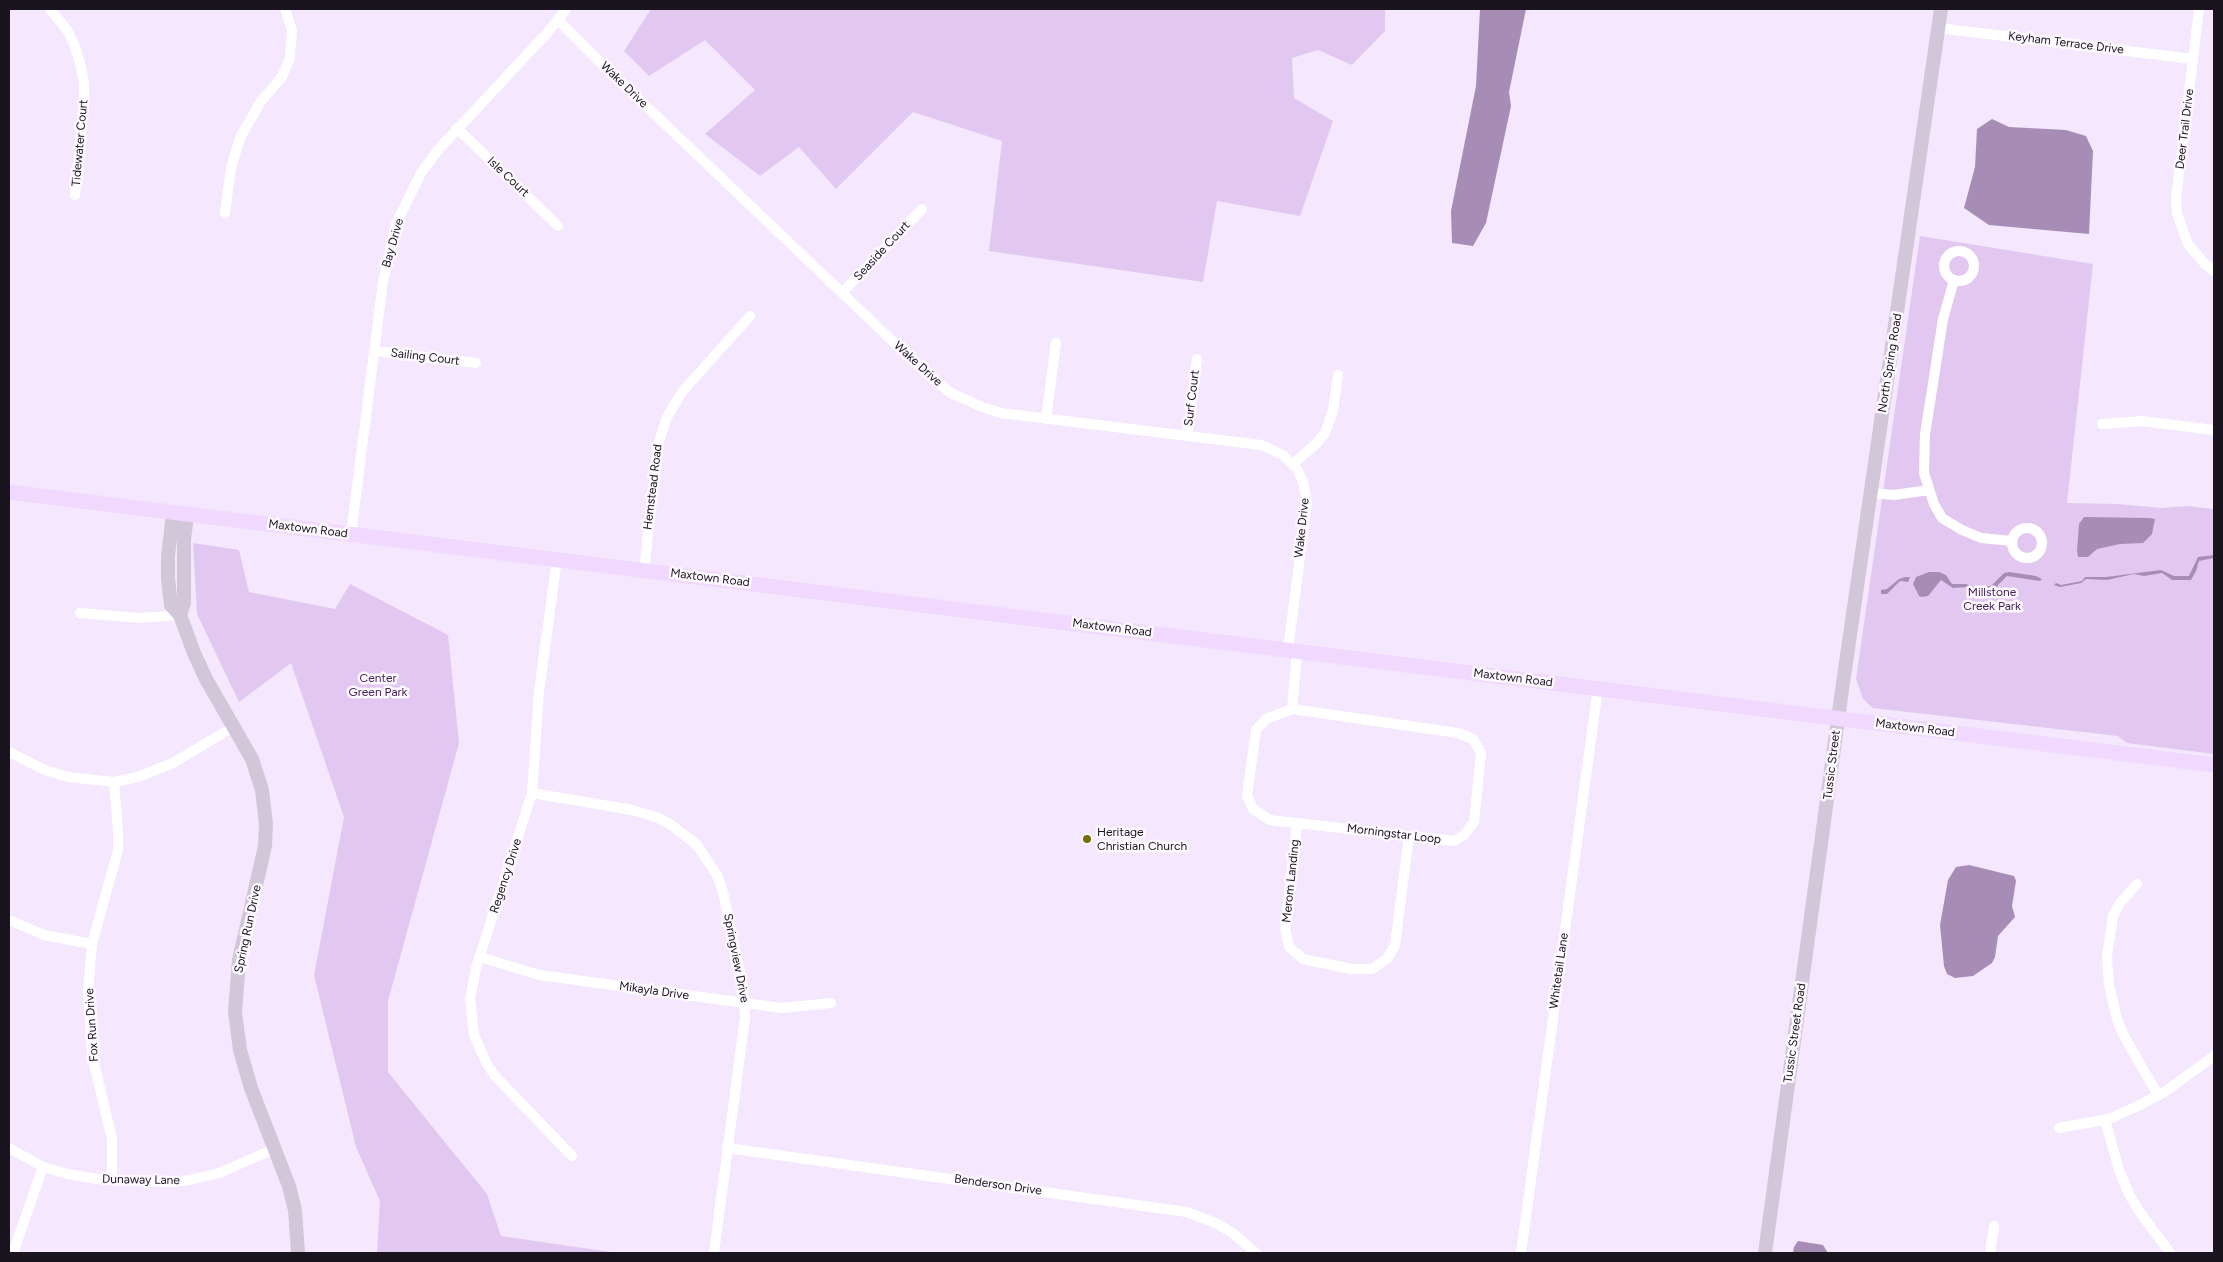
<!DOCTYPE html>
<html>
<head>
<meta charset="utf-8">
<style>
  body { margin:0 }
  #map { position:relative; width:2223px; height:1262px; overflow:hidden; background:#f5e7fe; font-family:Figtree,sans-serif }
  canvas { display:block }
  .frame { position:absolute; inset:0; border:10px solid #1a141e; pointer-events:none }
</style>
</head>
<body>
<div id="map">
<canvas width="2223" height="1262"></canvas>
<div class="frame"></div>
</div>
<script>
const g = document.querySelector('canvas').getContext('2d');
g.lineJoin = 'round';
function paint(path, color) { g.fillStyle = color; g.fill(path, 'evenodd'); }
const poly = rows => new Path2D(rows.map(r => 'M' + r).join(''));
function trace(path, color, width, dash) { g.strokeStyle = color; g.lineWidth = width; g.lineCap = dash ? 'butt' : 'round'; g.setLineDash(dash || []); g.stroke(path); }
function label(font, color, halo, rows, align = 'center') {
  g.font = font + ' Figtree,sans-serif'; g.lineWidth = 5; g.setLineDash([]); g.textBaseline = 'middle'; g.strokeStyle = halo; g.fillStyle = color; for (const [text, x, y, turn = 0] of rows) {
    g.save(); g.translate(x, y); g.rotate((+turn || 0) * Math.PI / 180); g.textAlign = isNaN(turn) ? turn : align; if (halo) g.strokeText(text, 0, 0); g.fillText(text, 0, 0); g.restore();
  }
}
paint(poly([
  [651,9,1385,9,1385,31,1352,65,1318,50,1292,58,1294,98,1333,121,1300,216,1217,201,1203,282,989,251,1002,141,913,112,836,189,799,147,760,176,705,134,755,90,705,40,649,76,624,51],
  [1920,236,2093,264,2067,503,2118,504,2161,508,2187,506,2214,509,2214,754,2127,743,2118,736,1873,708,1863,699,1856,679],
  [193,543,239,550,249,592,335,609,350,584,448,635,459,743,388,1001,388,1072,487,1194,501,1236,617,1253,377,1253,380,1201,356,1147,314,975,344,817,291,663,239,702,197,614]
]), '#e2c8f1');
paint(poly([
  [1480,9,1526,9,1509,92,1511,106,1486,223,1473,246,1452,243,1451,211,1476,86],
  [1992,119,2009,127,2066,130,2086,136,2093,151,2089,234,1989,225,1964,208,1975,167,1977,129],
  [2084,517,2149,518,2155,519,2152,534,2143,543,2120,544,2097,549,2088,557,2078,557,2077,550,2079,524],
  [2214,555,2214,558,2199,561,2196,571,2191,580,2172,580,2162,573,2144,576,2134,574,2107,580,2086,579,2081,583,2060,587,2054,585,2056,583,2061,585,2082,581,2085,577,2106,577,2161,570,2174,576,2189,576,2198,557],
  [1929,572,1939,572,1946,575,1952,584,1966,584,1974,587,1991,586,2004,573,2009,572,2036,576,2042,579,2040,581,2007,576,1994,589,1978,592,1967,587,1953,588,1941,580,1928,596,1922,597,1919,596,1913,584,1916,577],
  [1905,577,1910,577,1908,582,1900,581,1887,594,1881,594,1881,590,1887,589,1899,579],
  [1969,865,2014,876,2016,881,2012,906,2015,917,1998,936,1995,957,1992,963,1973,976,1955,978,1947,974,1944,966,1940,925,1948,880,1956,867],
  [1798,1241,1823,1245,1828,1253,1793,1253,1794,1247]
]), '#a78cb6');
trace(poly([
  [50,9,67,30,74,44,80,63,84,83,84,100,75,195],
  [2199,9,2176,198,2177,214,2188,244,2205,264,2214,271],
  [558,20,603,65,925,372,951,393,982,407,1001,413,1261,445,1283,455,1297,469,1303,482,1307,502,1288,650],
  [1938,28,2193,59],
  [457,128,558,226],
  [225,213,231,168,240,138,261,101,282,77,290,58,292,30,285,9],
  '1944 266a15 15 0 1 1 30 0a15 15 0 1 1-30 0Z',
  [1954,280,1943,319,1932,390,1925,434,1924,473,1934,504,1942,518,1962,530,1981,538,2012,541],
  [842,293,922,209],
  [374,351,476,363],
  [1046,419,1056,343],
  [2102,424,2142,421,2214,430],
  [1187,436,1197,359],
  [1293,464,1317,443,1325,433,1333,411,1338,375],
  [1871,493,1894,495,1929,490],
  '2012 543a15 15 0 1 1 30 0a15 15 0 1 1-30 0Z',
  [351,535,383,281,396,224,421,173,438,150,548,32,566,9],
  [557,559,539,692,532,793,476,968,470,999,474,1035,487,1064,496,1077,572,1156],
  [644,570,658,445,667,417,682,392,750,316],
  [80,613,139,618,180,615],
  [1292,709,1458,733,1473,739,1481,753,1474,822,1464,835,1454,841,1270,820,1253,809,1247,796,1256,730,1266,719,1292,709,1297,651],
  [9,752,45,770,68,777,114,782,138,777,173,763,235,726],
  [532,793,632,810,656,817,670,824,697,845,717,875,723,892,743,986,745,1017,714,1253],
  [1297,823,1285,928,1289,947,1303,959,1351,969,1372,969,1387,959,1395,945,1409,836],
  [2137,884,2120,903,2113,916,2107,956,2109,985,2117,1019,2124,1036,2158,1095],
  [9,920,44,935,92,944],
  [480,957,539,975,745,1003,782,1008,831,1003],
  [2105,1120,2119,1170,2129,1194,2139,1211,2170,1253],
  [2059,1128,2109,1119,2140,1105,2166,1091,2214,1056],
  [9,1148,43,1167,68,1174,97,1179,170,1182,190,1180,219,1173,274,1149],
  [727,1148,1187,1212,1218,1224,1234,1234,1256,1253],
  [112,1180,112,1139,92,1055,88,991,92,944,118,850,118,830,114,782],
  [13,1253,43,1167],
  [1521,1253,1598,688],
  [1990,1253,1994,1226]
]), '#fff', 10);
trace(poly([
  [173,513,168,556,168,579,171,605,180,615,194,653,206,679,252,759,262,790,266,824,265,846,239,960,235,1012,240,1050,251,1088,289,1186,295,1210,298,1253],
  [180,615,184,603,184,540,187,515],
  [1765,1253,1842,690,1941,9]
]), '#d1c7d8', 14);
trace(poly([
  [9,492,2214,765]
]), '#f1d8fe', 15);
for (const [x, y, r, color] of [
  [1087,839,5,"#766d09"]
]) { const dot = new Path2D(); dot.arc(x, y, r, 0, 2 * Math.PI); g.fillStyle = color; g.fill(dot); trace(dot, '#fdf9ff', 2); }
label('12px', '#1a141e', '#fdf9ff', [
  ["Keyham Terrace Drive",2066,43,7],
  ["Wake Drive",624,85,44],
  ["Deer Trail Drive",2185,129,-83],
  ["Tidewater Court",80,143,-85],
  ["Isle Court",508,177,43],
  ["Bay Drive",393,243,-74],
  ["Seaside Court",882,251,-47],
  ["Sailing Court",425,357,7],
  ["North Spring Road",1890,363,-81],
  ["Wake Drive",918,364,42],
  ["Surf Court",1192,398,-83],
  ["Hemstead Road",653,487,-83],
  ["Wake Drive",1302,528,-84],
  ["Maxtown Road",308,529,7],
  ["Maxtown Road",710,578,7],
  ["Maxtown Road",1112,628,7],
  ["Maxtown Road",1513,678,7],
  ["Maxtown Road",1915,728,7],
  ["Tussic Street",1832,765,-83],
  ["Morningstar Loop",1394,834,7],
  ["Regency Drive",506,876,-72],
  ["Merom Landing",1291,881,-84],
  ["Spring Run Drive",248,929,-78],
  ["Springview Drive",736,958,79],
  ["Whitetail Lane",1559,971,-82],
  ["Mikayla Drive",654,991,8],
  ["Fox Run Drive",92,1025,-94],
  ["Tussic Street Road",1795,1033,-82],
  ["Dunaway Lane",141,1180,1],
  ["Benderson Drive",998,1185,8]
]);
label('12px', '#462257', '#fdf9ff', [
  ["Millstone",1992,592],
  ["Creek Park",1992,606],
  ["Center",378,678],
  ["Green Park",378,692]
]);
label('12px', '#1a141e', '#fdf9ff', [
  ["Heritage",1097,832],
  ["Christian Church",1097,846]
], 'left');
</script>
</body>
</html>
